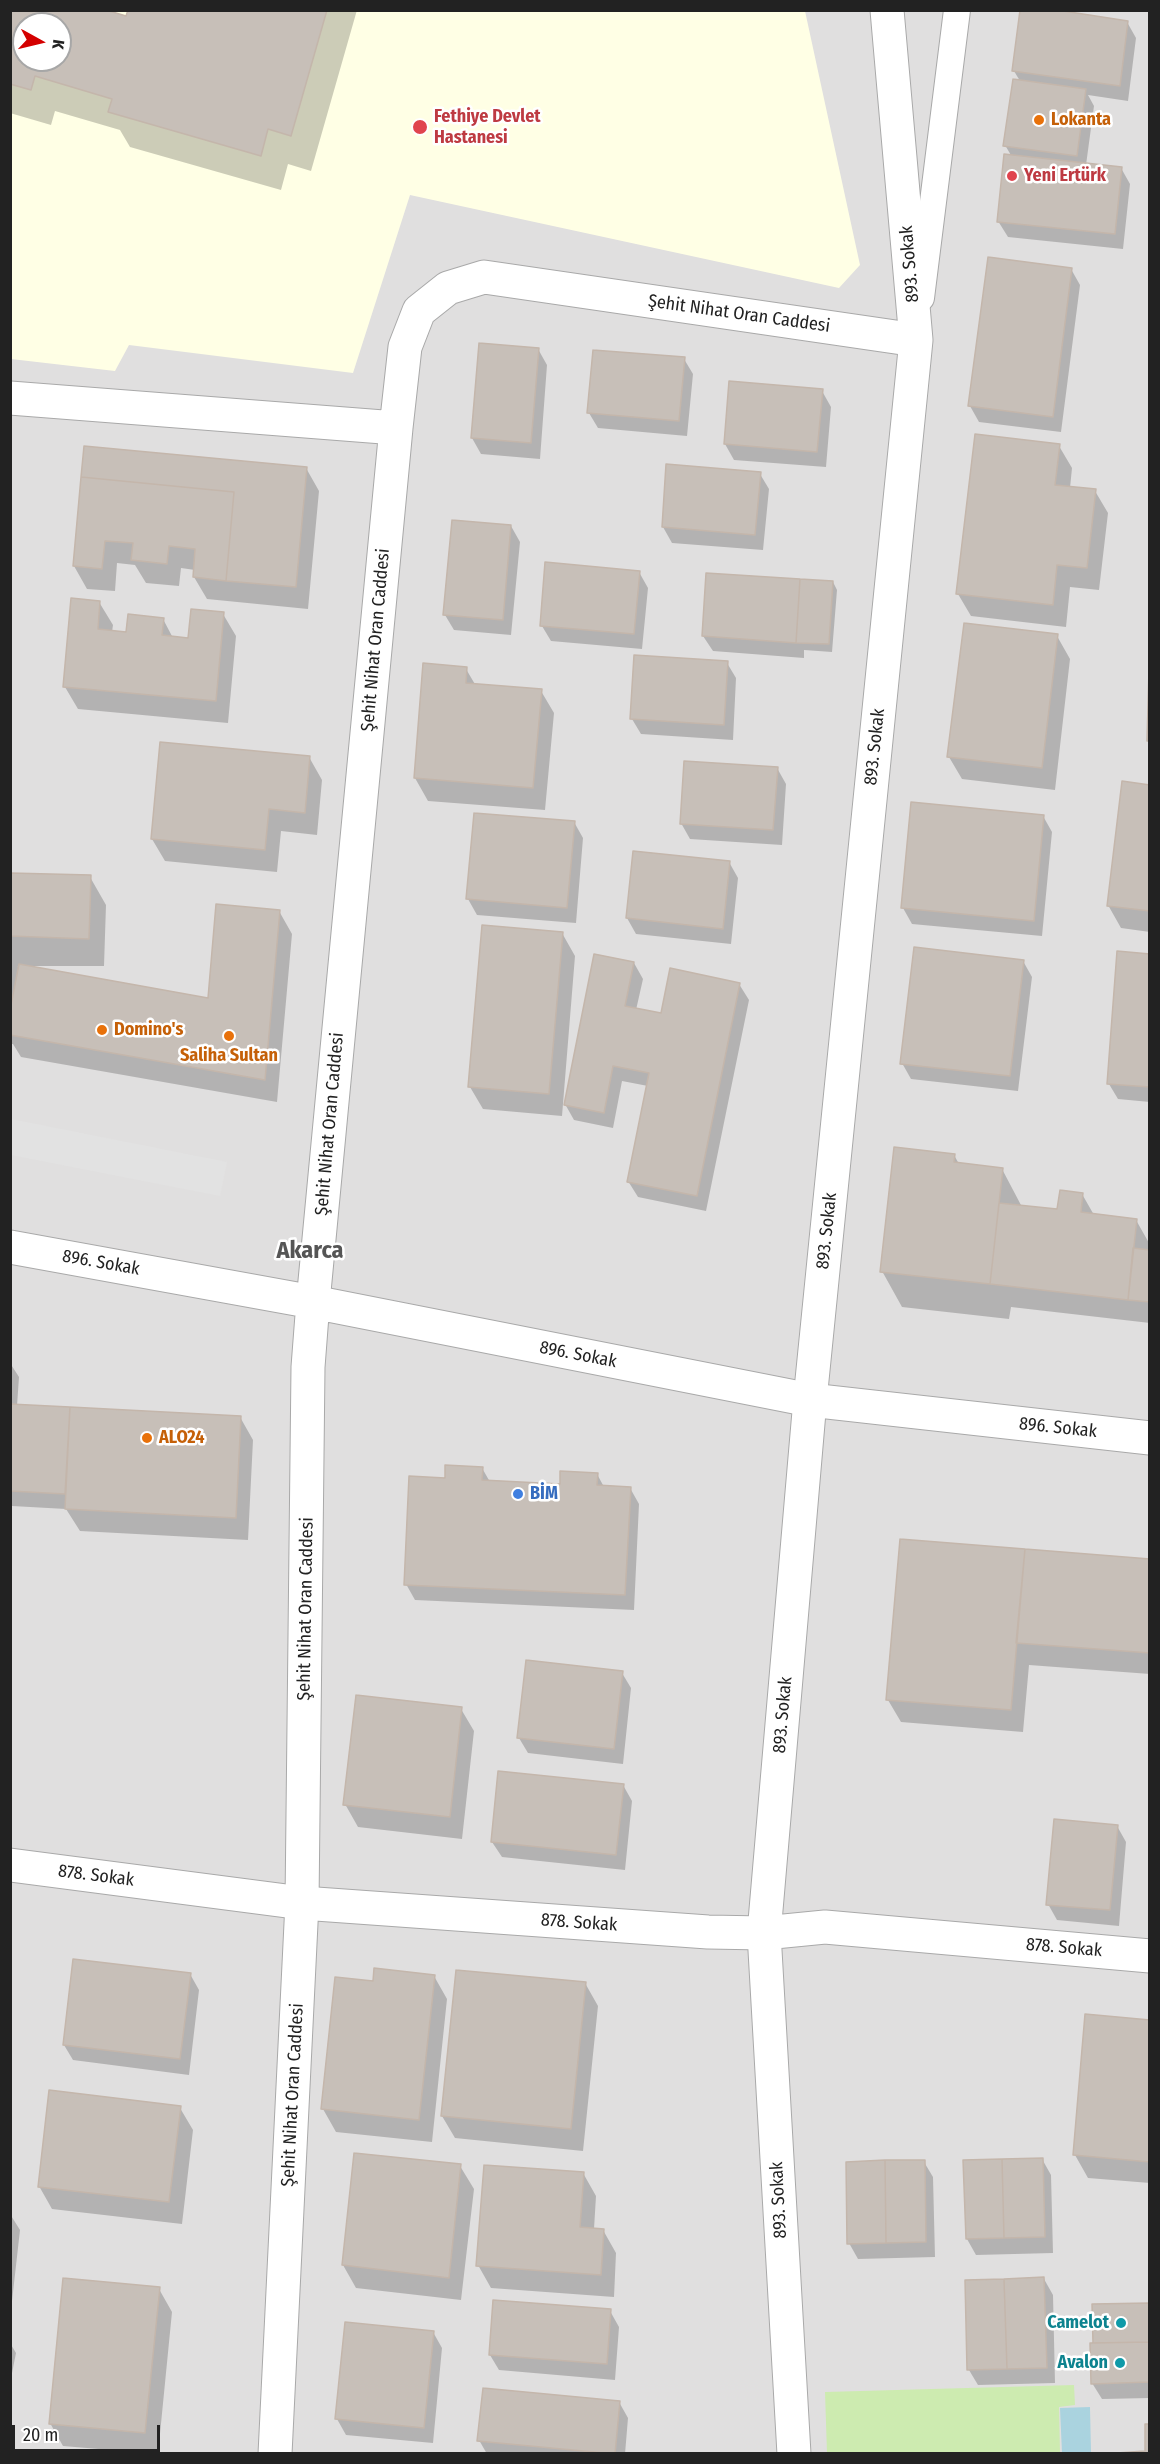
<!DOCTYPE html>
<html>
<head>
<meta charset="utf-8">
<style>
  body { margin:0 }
  #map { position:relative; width:1160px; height:2464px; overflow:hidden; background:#f2efe9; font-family:"Fira Sans Condensed",sans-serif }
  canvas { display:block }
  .frame { position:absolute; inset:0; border:12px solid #222; pointer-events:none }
  .north { position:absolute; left:12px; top:12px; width:60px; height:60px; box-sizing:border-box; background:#fff; border:2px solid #a7a7a7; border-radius:50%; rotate:98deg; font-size:16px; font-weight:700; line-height:24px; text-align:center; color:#222 }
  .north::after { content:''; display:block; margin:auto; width:21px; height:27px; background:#d40000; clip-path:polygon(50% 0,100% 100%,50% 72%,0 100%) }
  .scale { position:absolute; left:12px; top:2425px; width:148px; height:27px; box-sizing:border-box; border:3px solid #222; border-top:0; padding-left:8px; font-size:18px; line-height:21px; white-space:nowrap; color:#222; -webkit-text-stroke:4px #fff; paint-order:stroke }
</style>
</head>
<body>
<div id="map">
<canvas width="1160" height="2464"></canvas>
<div class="frame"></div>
<div class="north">K</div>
<div class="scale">20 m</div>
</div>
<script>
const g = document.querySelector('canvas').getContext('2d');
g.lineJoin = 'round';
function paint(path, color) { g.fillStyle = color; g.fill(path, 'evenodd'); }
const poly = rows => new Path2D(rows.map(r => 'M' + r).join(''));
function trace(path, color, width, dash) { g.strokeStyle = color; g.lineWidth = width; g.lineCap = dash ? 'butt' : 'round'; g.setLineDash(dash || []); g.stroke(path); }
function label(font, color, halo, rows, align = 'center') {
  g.font = font + ' "Fira Sans Condensed",sans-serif'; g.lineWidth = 5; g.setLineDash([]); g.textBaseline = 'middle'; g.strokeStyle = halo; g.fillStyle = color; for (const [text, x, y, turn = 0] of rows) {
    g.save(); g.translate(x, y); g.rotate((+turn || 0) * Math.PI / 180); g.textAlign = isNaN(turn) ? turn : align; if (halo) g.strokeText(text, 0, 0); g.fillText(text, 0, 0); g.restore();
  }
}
paint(poly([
  [11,11,1149,11,1149,2453,11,2453],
  [24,24,60,24,60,60,24,60]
]), '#e0dfdf');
paint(poly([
  [11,11,805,11,860,265,839,288,410,195,353,373,129,345,115,371,11,359],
  [24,24,60,24,60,60,24,60]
]), '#ffffe5');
paint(poly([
  [1074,2385,1075,2405,1059,2407,1060,2453,827,2453,825,2392]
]), '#cdebb0');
paint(poly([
  [11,1119,227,1162,220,1196,11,1155]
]), '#e2e2e2');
paint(poly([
  [1090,2407,1091,2453,1062,2453,1060,2408]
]), '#aad3df');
paint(poly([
  [10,10,127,18,129,10,357,10,311,171,288,164,281,190,130,147,120,130,55,111,51,125,10,113],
  [24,24,60,24,60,60,24,60],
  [1127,22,1136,38,1128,101,1088,95,1094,106,1086,165,1121,168,1130,184,1123,249,1008,237,998,221,1012,157,1005,145,1020,81,1014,71],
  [1071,269,1080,285,1061,432,979,422,970,406],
  [538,349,547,365,540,459,481,454,472,438],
  [684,359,693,374,687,436,598,428,589,413],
  [822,391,831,407,826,467,734,460,725,444],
  [1059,446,1072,468,1070,488,1095,491,1108,513,1099,590,1070,587,1066,627,971,616,958,594],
  [85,448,306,468,319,491,308,609,207,599,194,577,195,570,181,568,179,586,146,583,135,565,117,563,115,591,87,589,74,566],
  [760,474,769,489,763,550,672,543,663,527],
  [511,526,520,542,511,635,454,630,445,615],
  [639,572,648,588,642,649,551,641,542,626],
  [833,582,837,590,832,652,804,650,804,658,713,651,703,636],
  [99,602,113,625,112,632,127,634,163,619,173,638,190,640,223,614,236,636,228,723,78,709,65,687],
  [1057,636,1070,659,1055,790,962,779,949,757],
  [727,663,736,678,733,740,641,734,632,719],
  [466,669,476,686,541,691,554,713,545,810,428,801,415,778],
  [309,757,322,780,317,835,281,831,277,872,165,861,152,839],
  [777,768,786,784,782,845,690,839,681,823],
  [1150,786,1150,932,1121,928,1108,905],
  [1043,816,1052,832,1042,936,912,924,903,908],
  [574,822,583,838,576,923,477,915,468,899],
  [634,852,729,862,738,878,731,944,636,934,627,918],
  [90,877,106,905,104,966,17,966,210,999,279,911,292,934,277,1102,21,1057,13,1044,10,1044,10,885],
  [562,933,575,956,562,1116,483,1109,470,1087],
  [1150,955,1150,1102,1118,1099,1109,1084],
  [1023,961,1032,977,1018,1091,911,1079,902,1063],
  [634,963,643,979,636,1010,662,1015,739,984,749,1000,706,1211,638,1197,628,1181,648,1086,622,1081,613,1128,574,1120,565,1104],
  [954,1155,959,1164,1002,1169,1022,1207,1059,1211,1082,1194,1094,1215,1136,1220,1149,1243,1150,1323,1011,1307,1009,1319,902,1307,882,1271],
  [10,1363,19,1377,17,1406,240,1417,253,1440,248,1540,80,1531,66,1509,12,1506,10,1528],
  [482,1468,490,1482,561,1485,597,1474,604,1487,630,1488,639,1504,634,1610,415,1600,406,1584,446,1480],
  [1150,1561,1150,1674,1029,1665,1023,1732,901,1722,888,1700],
  [622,1673,631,1688,623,1764,528,1753,519,1738],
  [461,1709,474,1731,462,1839,358,1827,345,1804],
  [623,1785,632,1801,625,1870,502,1857,492,1842],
  [1117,1826,1126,1842,1119,1926,1057,1920,1048,1904],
  [190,1974,199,1990,189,2075,73,2060,64,2045],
  [434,1976,447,1999,432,2142,336,2132,323,2109,375,1983],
  [585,1983,598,2006,583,2151,455,2138,442,2116],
  [1150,2021,1150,2183,1088,2178,1075,2155],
  [180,2108,193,2130,182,2224,52,2209,39,2186],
  [355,2154,460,2166,474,2189,461,2300,356,2288,343,2265],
  [1042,2159,1051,2175,1053,2253,976,2255,967,2239,964,2161],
  [924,2162,933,2177,935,2257,858,2259,849,2243],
  [583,2173,596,2196,594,2229,603,2230,616,2253,614,2297,491,2288,478,2265],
  [10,2214,20,2230,11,2310,10,2310],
  [1044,2279,1053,2295,1055,2383,978,2385,969,2370],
  [159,2289,172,2312,158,2454,63,2446,50,2423],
  [1150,2304,1150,2398,1102,2399,1092,2383],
  [610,2311,619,2327,615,2380,499,2370,490,2355],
  [433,2332,442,2348,433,2443,346,2435,337,2419],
  [10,2343,16,2353,10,2383],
  [619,2402,628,2418,625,2454,487,2454,479,2440]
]), '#0003');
const building = poly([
  [10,10,106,10,126,16,128,10,327,10,291,136,268,129,261,156,108,112,112,99,35,76,31,90,10,84,10,10],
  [24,24,60,24,60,60,24,60,24,24],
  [1020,10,1057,10,1128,21,1120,86,1012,71,1020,10],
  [1013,79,1086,89,1077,156,1003,146,1013,79],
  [1004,154,1122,167,1115,234,997,222,1004,154],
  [988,257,1072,268,1053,417,968,406,988,257],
  [479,343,539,348,531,443,471,438,479,343],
  [593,350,685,357,679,421,587,413,593,350],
  [729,381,823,389,817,452,724,444,729,381],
  [975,434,1060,444,1055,485,1096,489,1087,568,1057,565,1053,605,956,594,975,434],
  [84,446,307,467,296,587,226,581,234,492,81,477,84,446],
  [666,464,761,472,755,535,662,527,666,464],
  [81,477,234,492,226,581,193,577,195,549,169,546,167,564,131,560,133,543,105,541,102,569,73,566,81,477],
  [452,520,511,525,503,620,443,615,452,520],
  [545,562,640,571,634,634,540,626,545,562],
  [706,573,800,579,796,643,702,636,706,573],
  [800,579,833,581,829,644,796,643,800,579],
  [71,598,100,601,98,629,126,632,128,614,164,618,162,635,188,638,191,609,224,612,216,701,63,687,71,598],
  [964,623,1058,634,1042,768,947,757,964,623],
  [634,655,728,661,724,725,630,719,634,655],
  [423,663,467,667,466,683,542,689,533,788,414,778,423,663],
  [1149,669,1150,741,1147,741,1149,669],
  [160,742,310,756,305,813,269,809,265,850,151,839,160,742],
  [684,761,778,767,773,830,680,824,684,761],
  [1122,781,1150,785,1150,911,1107,906,1122,781],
  [911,802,1044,815,1034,921,901,908,911,802],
  [474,813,575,821,567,908,466,899,474,813],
  [633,851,730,861,723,929,626,918,633,851],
  [10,873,91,875,89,939,10,936,10,873],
  [216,904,280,910,265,1080,10,1035,10,1010,19,964,208,998,216,904],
  [482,925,563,932,549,1094,468,1087,482,925],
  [914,947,1024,960,1010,1076,900,1064,914,947],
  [1117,951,1150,954,1150,1087,1107,1084,1117,951],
  [594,954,634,962,625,1006,661,1013,670,968,740,983,697,1196,627,1182,649,1073,613,1066,604,1113,564,1105,594,954],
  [894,1147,955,1154,954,1162,1003,1168,990,1284,880,1272,894,1147],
  [1060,1190,1083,1193,1081,1212,1137,1219,1128,1300,990,1284,999,1203,1057,1209,1060,1190],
  [1133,1248,1150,1250,1150,1302,1128,1300,1133,1248],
  [10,1404,70,1407,65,1494,10,1491,10,1404],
  [70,1407,241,1416,236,1518,65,1509,70,1407],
  [445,1465,483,1467,482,1480,560,1484,560,1471,598,1473,597,1485,631,1487,625,1595,404,1585,409,1476,445,1478,445,1465],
  [900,1539,1025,1549,1011,1710,886,1700,900,1539],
  [1025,1549,1150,1559,1150,1653,1016,1643,1025,1549],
  [526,1660,623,1671,614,1749,517,1738,526,1660],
  [356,1695,462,1707,450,1817,343,1805,356,1695],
  [498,1771,624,1784,616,1855,491,1842,498,1771],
  [1054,1819,1118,1825,1110,1910,1046,1905,1054,1819],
  [73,1959,191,1973,180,2059,63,2045,73,1959],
  [374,1968,435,1975,419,2120,321,2109,335,1977,373,1981,374,1968],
  [456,1970,586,1982,571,2129,441,2116,456,1970],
  [1085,2014,1150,2020,1150,2162,1073,2155,1085,2014],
  [49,2090,181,2106,169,2202,38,2187,49,2090],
  [354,2153,461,2164,449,2278,342,2265,354,2153],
  [1043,2158,1045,2237,1004,2238,1002,2159,1043,2158],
  [1002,2159,1004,2238,966,2239,963,2160,1002,2159],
  [885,2160,886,2243,847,2244,846,2162,885,2160],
  [885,2160,925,2160,926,2242,886,2243,885,2160],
  [484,2165,584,2172,580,2227,604,2229,601,2275,476,2266,484,2165],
  [1044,2277,1047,2368,1007,2369,1004,2279,1044,2277],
  [63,2278,160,2287,145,2433,49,2424,63,2278],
  [1004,2279,1007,2369,967,2370,965,2280,1004,2279],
  [493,2300,611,2309,607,2364,489,2355,493,2300],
  [1150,2303,1150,2342,1093,2343,1092,2304,1150,2303],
  [345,2322,434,2331,424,2428,335,2419,345,2322],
  [1150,2342,1150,2382,1091,2384,1090,2343,1150,2342],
  [483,2388,620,2401,615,2454,477,2441,483,2388],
  [1145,2424,1150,2424,1150,2454,1103,2454,1145,2451,1145,2424]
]);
paint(building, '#c7bfb8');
trace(building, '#c4b6ab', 1.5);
const service = poly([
  [921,298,957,10]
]);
const minor = poly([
  [10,398,396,428],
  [313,1302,396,428,405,347,419,311,448,288,484,277,916,340],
  [10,1865,302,1903,708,1932,764,1933,825,1927,1150,1956],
  [794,2454,764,1933,810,1400,916,340,887,10]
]);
const tertiary = poly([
  [10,1247,313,1302,810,1400,1150,1438],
  [275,2454,302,1903,308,1367,313,1302]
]);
trace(service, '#a9a9a9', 28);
trace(minor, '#a9a9a9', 35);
trace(tertiary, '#a9a9a9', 35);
trace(service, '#fff', 26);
trace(minor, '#fff', 33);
trace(tertiary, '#fff', 33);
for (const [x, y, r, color] of [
  [1039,120,6,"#e8710a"],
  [420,127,8,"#e0444e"],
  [1012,176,6,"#e0444e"],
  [102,1030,6,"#e8710a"],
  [229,1036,6,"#e8710a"],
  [147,1438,6,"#e8710a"],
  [518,1494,6,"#3f7fe0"],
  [1121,2323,6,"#0f9aa8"],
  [1120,2363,6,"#0f9aa8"]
]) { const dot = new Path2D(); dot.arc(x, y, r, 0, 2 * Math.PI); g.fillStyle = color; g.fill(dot); trace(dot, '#fff', 2); }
label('bold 18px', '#be3a42', '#fff', [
  ["Fethiye Devlet",434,117],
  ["Hastanesi",434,138],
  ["Yeni Ertürk",1024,176]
], 'left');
label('bold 18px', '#c56008', '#fff', [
  ["Lokanta",1051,120],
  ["Domino's",114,1030],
  ["Saliha Sultan",229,1056,"center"],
  ["ALO24",159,1438]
], 'left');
label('18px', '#222', '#fff', [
  ["893. Sokak",910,264,-95],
  ["Şehit Nihat Oran Caddesi",739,314,8],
  ["Şehit Nihat Oran Caddesi",376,640,-85],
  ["893. Sokak",875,747,-84],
  ["Şehit Nihat Oran Caddesi",330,1124,-85],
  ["893. Sokak",827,1231,-84],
  ["896. Sokak",101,1263,10],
  ["896. Sokak",578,1355,11],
  ["896. Sokak",1058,1428,6],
  ["Şehit Nihat Oran Caddesi",306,1609,-89],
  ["893. Sokak",783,1715,-85],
  ["878. Sokak",96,1876,7],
  ["878. Sokak",579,1923,4],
  ["878. Sokak",1064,1948,5],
  ["Şehit Nihat Oran Caddesi",293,2095,-87],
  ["893. Sokak",779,2200,-93]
]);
label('bold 18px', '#366cbe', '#fff', [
  ["BİM",530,1494]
], 'left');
label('bold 18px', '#0d838f', '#fff', [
  ["Camelot",1109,2323],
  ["Avalon",1108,2363]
], 'right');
label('bold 24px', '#555', '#fff', [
  ["Akarca",310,1251]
]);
</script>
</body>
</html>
